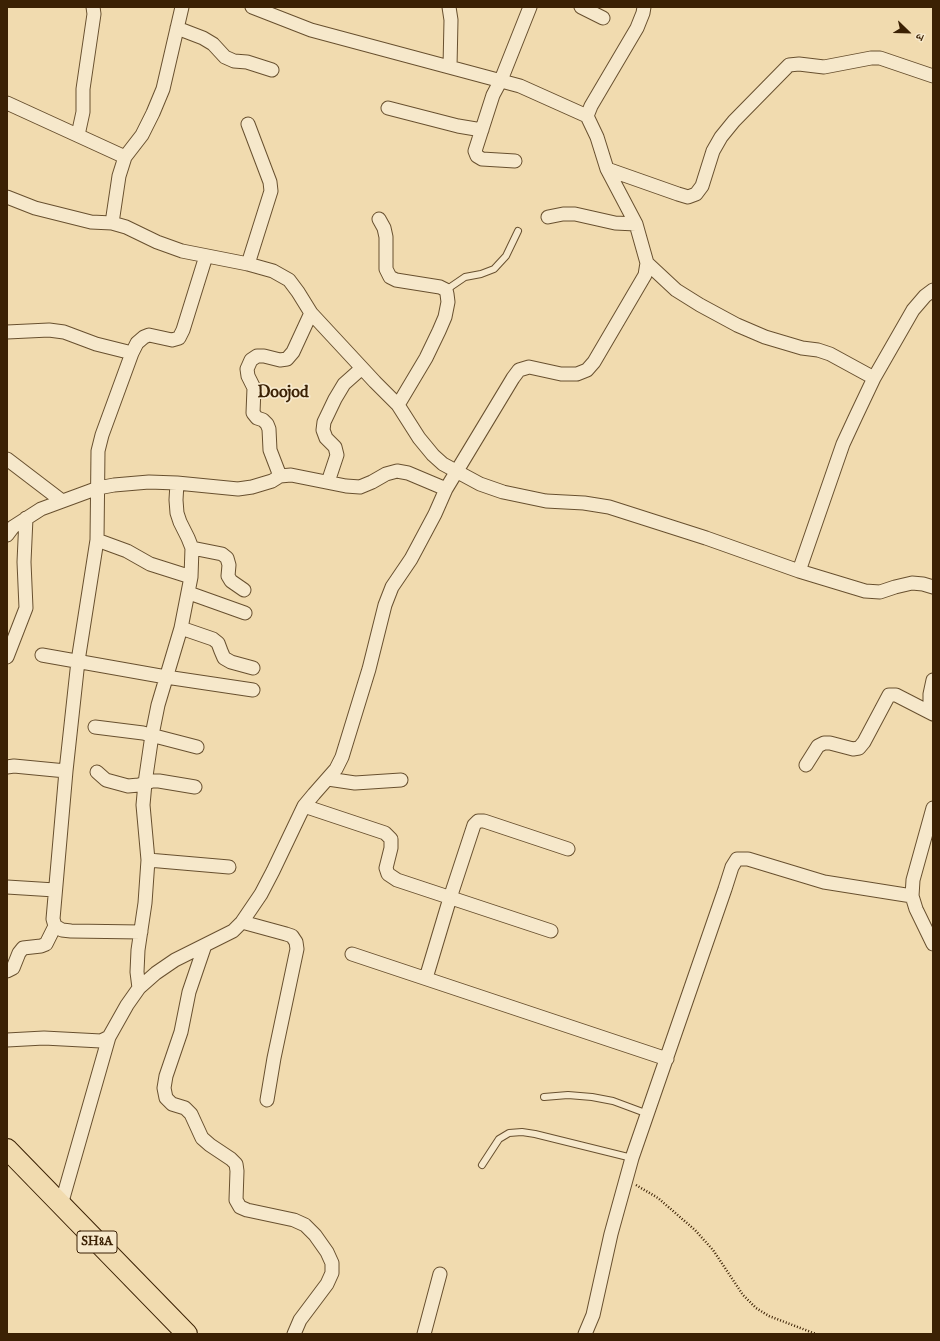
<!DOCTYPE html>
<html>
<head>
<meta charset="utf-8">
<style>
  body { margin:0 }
  #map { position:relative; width:940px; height:1341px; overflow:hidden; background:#f1dbaf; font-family:"IM FELL English","Noto Serif Devanagari",serif }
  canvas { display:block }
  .frame { position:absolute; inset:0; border:8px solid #3b2104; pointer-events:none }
  .north { position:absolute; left:888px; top:12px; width:40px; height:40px; -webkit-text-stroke:3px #f6e8cb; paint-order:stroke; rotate:113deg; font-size:11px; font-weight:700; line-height:16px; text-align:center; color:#3b2104 }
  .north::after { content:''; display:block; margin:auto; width:14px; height:18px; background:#3b2104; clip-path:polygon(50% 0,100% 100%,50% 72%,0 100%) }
</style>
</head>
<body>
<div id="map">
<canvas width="940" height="1341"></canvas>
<div class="frame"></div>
<div class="north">उ</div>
</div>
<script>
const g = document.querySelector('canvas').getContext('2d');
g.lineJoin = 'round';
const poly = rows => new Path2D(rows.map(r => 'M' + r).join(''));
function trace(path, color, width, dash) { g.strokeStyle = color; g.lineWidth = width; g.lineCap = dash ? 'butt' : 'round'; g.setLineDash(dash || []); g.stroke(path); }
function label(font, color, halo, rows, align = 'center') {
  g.font = font + ' "IM FELL English",serif'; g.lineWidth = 3.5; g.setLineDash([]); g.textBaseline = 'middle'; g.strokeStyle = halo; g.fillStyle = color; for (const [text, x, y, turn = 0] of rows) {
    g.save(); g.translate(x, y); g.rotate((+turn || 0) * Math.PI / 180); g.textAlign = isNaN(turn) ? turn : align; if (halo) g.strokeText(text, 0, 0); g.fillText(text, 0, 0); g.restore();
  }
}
const lane = poly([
  [446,290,465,277,481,274,494,269,506,256,518,231],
  [544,1097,568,1095,592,1097,613,1101,648,1114],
  [482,1165,499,1139,509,1133,522,1132,535,1134,632,1158]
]);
const street = poly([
  [252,7,311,30,520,86,587,116],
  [449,7,451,20,450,67],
  [581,7,603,18],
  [177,28,203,38,213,44,225,57,234,61,247,62,272,70],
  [7,103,125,157],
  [388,108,458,126,482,130],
  [78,135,83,112,83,89,94,14,93,7],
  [515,161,482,159,477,156,475,151,493,95,501,80,530,7],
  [607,169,678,194,688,197,696,194,702,186,713,151,721,137,734,121,789,65,799,64,824,67,871,58,880,58,933,76],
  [7,197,35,208,91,222,112,223,126,227,157,242,182,251,248,264,273,271,289,280,298,292,311,313,375,382,398,405,419,438,433,455,443,464,480,484,503,492,546,501,584,503,609,507,706,538,799,571,865,591,880,592,895,587,912,583,923,584,933,587],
  [548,217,563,214,575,214,615,223,636,224],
  [379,219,384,228,386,237,386,269,390,277,396,280,440,287,446,290,447,294,448,302,445,317,439,331,426,358,398,405],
  [112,223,119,176,125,157,142,135,153,113,163,89,182,7],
  [647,263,676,290,700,305,737,325,765,337,802,348,818,350,830,354,874,378],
  [248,264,271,191,270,182,248,124],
  [7,332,49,330,64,332,96,344,132,353],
  [7,459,62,501],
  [280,476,270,450,269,429,267,424,263,420,257,418,253,413,254,388,248,376,247,369,251,360,257,356,264,356,280,360,287,359,293,352,311,313],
  [328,482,337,455,335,447,326,438,323,430,324,422,335,399,344,384,362,368],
  [7,535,13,527,41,509,98,488,114,485,149,482,177,483,238,489,252,487,272,481,280,476,291,475,346,486,360,487,372,482,386,474,397,471,408,473,446,489],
  [97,540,127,551,150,564,191,577],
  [192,548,222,554,227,558,229,565,228,576,231,581,244,590],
  [799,571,843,444,856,416,874,378,913,310,925,296,933,290],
  [189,593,245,613],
  [181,628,213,639,218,643,221,651,224,658,231,662,253,668],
  [42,655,166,677,253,690],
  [7,657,26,608,24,562,26,518],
  [933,680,930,694,930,704,933,711],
  [95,727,143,733,197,747],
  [806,765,818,746,824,743,830,743,853,749,859,748,864,742,889,695,896,695,933,714],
  [7,767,14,766,66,771],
  [97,772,106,780,128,786,139,785,152,781,159,781,195,787],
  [328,779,355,783,401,780],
  [304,806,385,833,391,839,391,848,386,868,388,874,397,880,551,931],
  [933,808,913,880,912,896,916,909,933,944],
  [148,860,229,867],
  [7,887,55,890],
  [242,922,286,934,292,936,296,942,297,949,274,1058,267,1100],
  [141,932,71,931,62,930,55,926,53,919,66,771,78,661,97,540,98,451,102,435,132,353,137,343,144,337,149,335,172,340,179,338,183,330,206,256],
  [205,945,189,992,181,1032,166,1076,164,1088,166,1098,172,1104,185,1108,191,1114,202,1138,210,1145,231,1159,236,1164,237,1171,236,1200,240,1207,247,1210,294,1220,305,1225,315,1235,327,1252,332,1263,332,1273,327,1284,300,1320,294,1334],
  [352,954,667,1059],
  [7,971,13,968,19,953,23,948,41,946,46,944,55,926],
  [426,978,450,898,474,825,478,821,484,821,568,849],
  [139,988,137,972,138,950,145,903,148,860,143,805,145,783,152,735,158,705,181,628,191,577,192,548,188,538,180,522,177,513,176,500,177,483],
  [7,1040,44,1038,101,1041,109,1037,127,1005,139,988,156,973,175,960,233,931,242,922,261,894,273,871,304,806,314,794,336,769,342,757,369,669,385,605,392,587,411,559,435,514,446,489,513,378,519,370,529,367,561,374,577,374,587,370,594,362,645,275,647,263,636,224,607,169,597,137,587,116,591,106,637,28,643,13,644,7],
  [61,1205,109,1037],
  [424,1334,440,1274],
  [585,1334,593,1315,611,1234,632,1158,725,889,732,867,737,859,748,859,824,882,912,896]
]);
const primary = poly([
  [7,1149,187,1334]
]);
trace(lane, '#68502f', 8);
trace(street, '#68502f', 15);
trace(primary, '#3b2104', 22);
trace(poly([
  [636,1185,658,1198,695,1230,713,1250,743,1295,756,1308,769,1316,816,1334]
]), '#3b2104', 2.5, [1, 2]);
trace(lane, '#f6e8cb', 6);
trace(street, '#f6e8cb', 13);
trace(primary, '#f1dbaf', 20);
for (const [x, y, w] of [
  [97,1242,40]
]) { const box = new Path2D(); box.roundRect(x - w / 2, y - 11, w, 22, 3); g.fillStyle = '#f6e8cb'; g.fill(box); trace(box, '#3b2104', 1); }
label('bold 13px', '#3b2104', null, [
  ["SH8A",97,1242]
]);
label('bold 16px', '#3b2104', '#f6e8cb', [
  ["Doojod",283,394]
]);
</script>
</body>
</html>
